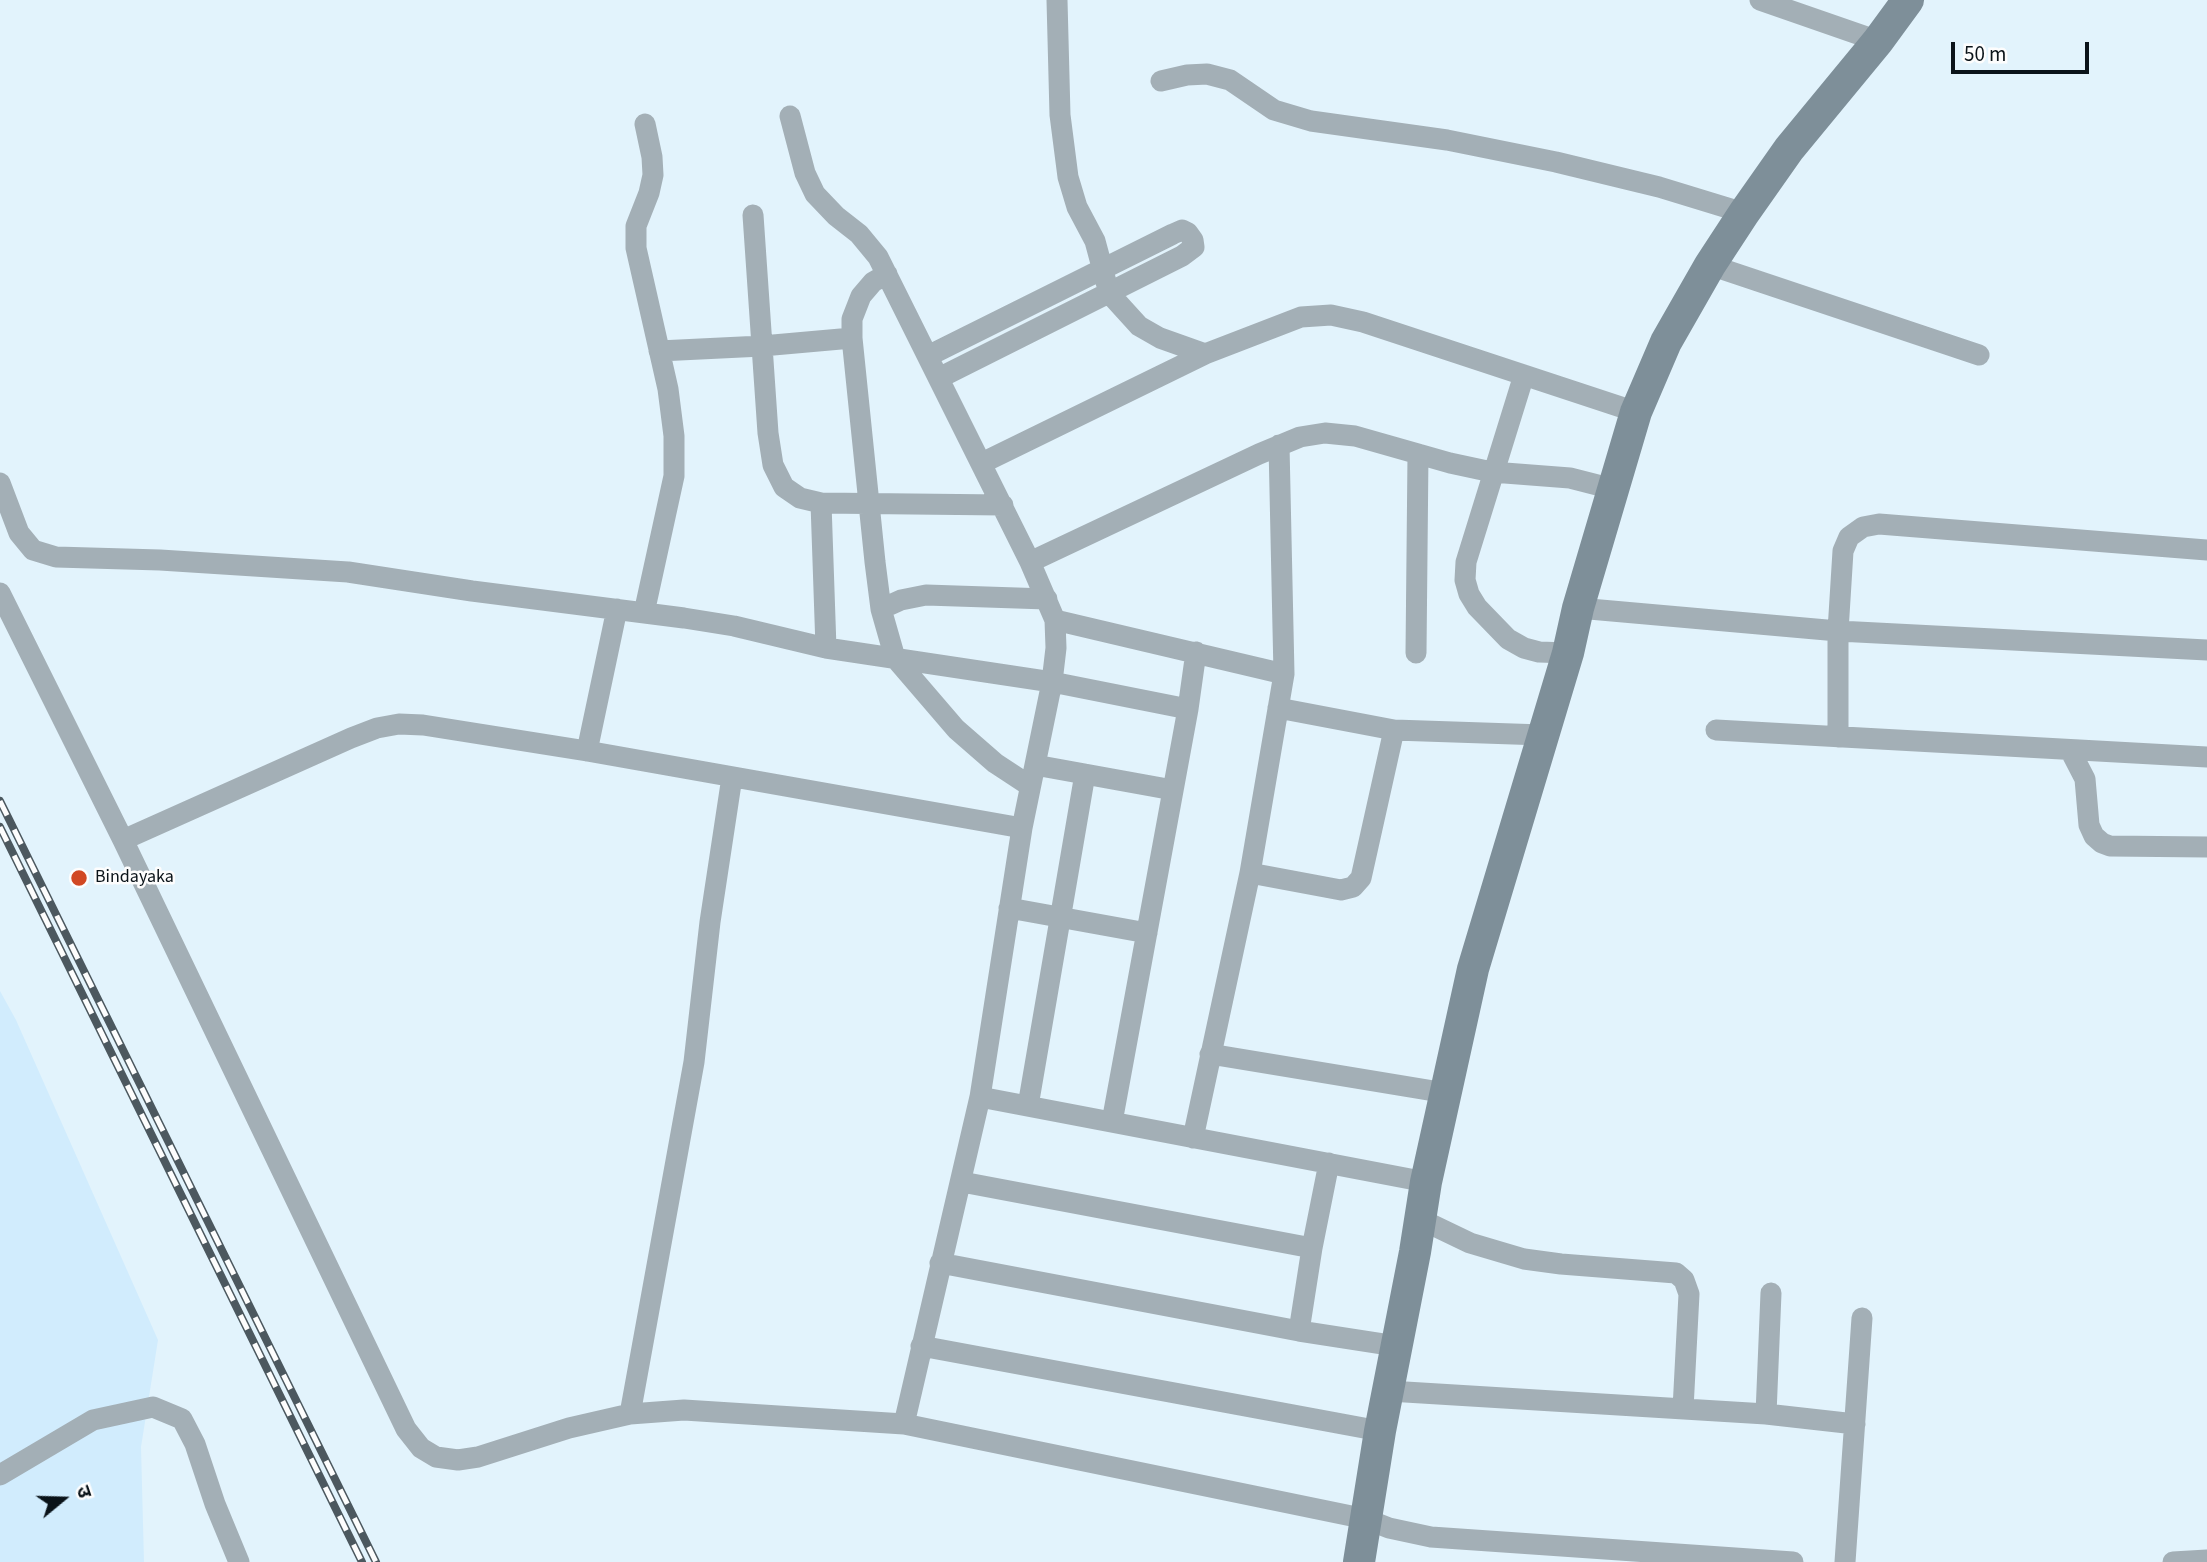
<!DOCTYPE html>
<html>
<head>
<meta charset="utf-8">
<style>
  body { margin:0 }
  #map { position:relative; width:2207px; height:1562px; overflow:hidden; background:#e2f3fc; font-family:"Source Sans 3","Noto Sans Devanagari",sans-serif }
  canvas { display:block }
  .north { position:absolute; left:28px; top:1464px; width:70px; height:70px; -webkit-text-stroke:5px #fdfdfd; paint-order:stroke; rotate:71deg; font-size:19px; font-weight:700; line-height:28px; text-align:center; color:#0a1319 }
  .north::after { content:''; display:block; margin:auto; width:24px; height:32px; background:#0a1319; clip-path:polygon(50% 0,100% 100%,50% 72%,0 100%) }
  .scale { position:absolute; left:1951px; top:42px; width:138px; height:32px; box-sizing:border-box; border:4px solid #0a1319; border-top:0; padding-left:9px; font-size:21px; line-height:24px; white-space:nowrap; color:#0a1319; -webkit-text-stroke:5px #fdfdfd; paint-order:stroke }
</style>
</head>
<body>
<div id="map">
<canvas width="2207" height="1562"></canvas>
<div class="north">उ</div>
<div class="scale">50 m</div>
</div>
<script>
const g = document.querySelector('canvas').getContext('2d');
g.lineJoin = 'round';
function paint(path, color) { g.fillStyle = color; g.fill(path, 'evenodd'); }
const poly = rows => new Path2D(rows.map(r => 'M' + r).join(''));
function trace(path, color, width, dash) { g.strokeStyle = color; g.lineWidth = width; g.lineCap = dash ? 'butt' : 'round'; g.setLineDash(dash || []); g.stroke(path); }
function label(font, color, halo, rows, align = 'center') {
  g.font = font + ' "Source Sans 3",sans-serif'; g.lineWidth = 5; g.setLineDash([]); g.textBaseline = 'middle'; g.strokeStyle = halo; g.fillStyle = color; for (const [text, x, y, turn = 0] of rows) {
    g.save(); g.translate(x, y); g.rotate((+turn || 0) * Math.PI / 180); g.textAlign = isNaN(turn) ? turn : align; if (halo) g.strokeText(text, 0, 0); g.fillText(text, 0, 0); g.restore();
  }
}
paint(poly([
  [0,991,16,1020,158,1340,141,1447,144,1562,0,1562]
]), '#d1ecfd');
trace(poly([
  [1057,0,1060,115,1068,177,1077,207,1095,241,1109,293,1139,326,1160,338,1205,354],
  [1760,0,1878,41],
  [1161,81,1187,75,1207,74,1230,80,1274,110,1311,121,1447,140,1556,162,1659,187,1744,213],
  [790,116,805,173,815,194,836,216,859,234,878,257,1030,562,1055,620,1056,648,1052,682,1022,828,980,1097],
  [753,215,768,433,773,465,784,487,800,498,821,503,1003,505],
  [1710,265,1979,355],
  [887,274,873,282,861,296,852,319,852,338,875,562,881,609,895,658,956,729,995,763,1030,786],
  [659,351,762,346,852,338],
  [928,356,1173,234,1182,230,1188,233,1193,240,1194,247,1182,256,939,378],
  [1524,375,1466,562,1465,580,1469,594,1477,607,1508,639,1524,648,1539,652,1568,653],
  [1279,445,1284,674],
  [982,463,1205,354,1301,317,1331,315,1363,322,1636,412],
  [0,483,19,533,33,550,56,557,160,560,348,572,472,591,684,618,734,626,826,648,1052,682,1188,709],
  [821,503,826,648],
  [1030,562,1259,454,1300,437,1325,433,1355,436,1450,463,1492,472,1570,478,1613,489],
  [0,593,123,840,406,1429,421,1448,436,1457,458,1460,478,1457,569,1428,630,1414,684,1410,904,1424],
  [1578,608,1838,631,2207,650],
  [881,609,901,600,926,595,1047,599],
  [644,613,674,476,674,436,668,389,636,248,636,226,649,193,653,175,652,157,645,124],
  [1055,620,1284,674,1250,873,1193,1138],
  [1416,653,1418,454],
  [1278,708,1394,730,1543,735],
  [1716,730,2207,757],
  [1838,737,1838,631,1843,551,1849,537,1863,527,1879,524,2207,550],
  [2070,750,2085,779,2089,825,2094,836,2102,843,2110,846,2207,847],
  [587,751,617,609],
  [1035,765,1173,790],
  [123,840,351,738,377,728,399,724,423,725,587,751,1022,828],
  [1250,873,1341,890,1353,887,1361,878,1394,730],
  [1009,908,1147,933],
  [1210,1054,1446,1093],
  [1028,1106,1085,774],
  [1112,1122,1188,709,1196,652],
  [962,1182,1312,1248],
  [1426,1182,980,1097,904,1424,1366,1519,1389,1528,1431,1537,1793,1562],
  [1420,1219,1470,1243,1524,1259,1561,1264,1676,1273,1684,1280,1689,1294,1683,1409],
  [940,1263,1299,1331,1396,1346],
  [1299,1331,1312,1248,1329,1163],
  [921,1346,1380,1431],
  [1389,1391,1766,1414,1855,1424],
  [630,1414,694,1062,710,922,732,777],
  [1766,1414,1771,1293],
  [0,1475,93,1420,153,1407,182,1419,195,1444,215,1504,239,1562],
  [1845,1562,1862,1318],
  [2173,1562,2207,1560]
]), '#a3afb6', 21);
trace(poly([
  [1359,1562,1380,1431,1415,1252,1426,1182,1473,969,1568,653,1578,608,1636,412,1666,342,1710,265,1744,213,1789,149,1878,41,1908,0]
]), '#7e8f99', 32);
const rail = poly([
  [0,801,376,1562],
  [0,827,362,1562]
]);
trace(rail, '#4c585f', 8);
trace(rail, '#fdfdfd', 5, [16]);
for (const [x, y, r, color] of [
  [79,878,9,"#d14823"]
]) { const dot = new Path2D(); dot.arc(x, y, r, 0, 2 * Math.PI); g.fillStyle = color; g.fill(dot); trace(dot, '#fdfdfd', 2.5); }
label('18px', '#0a1319', '#fdfdfd', [
  ["Bindayaka",95,878]
], 'left');
</script>
</body>
</html>
